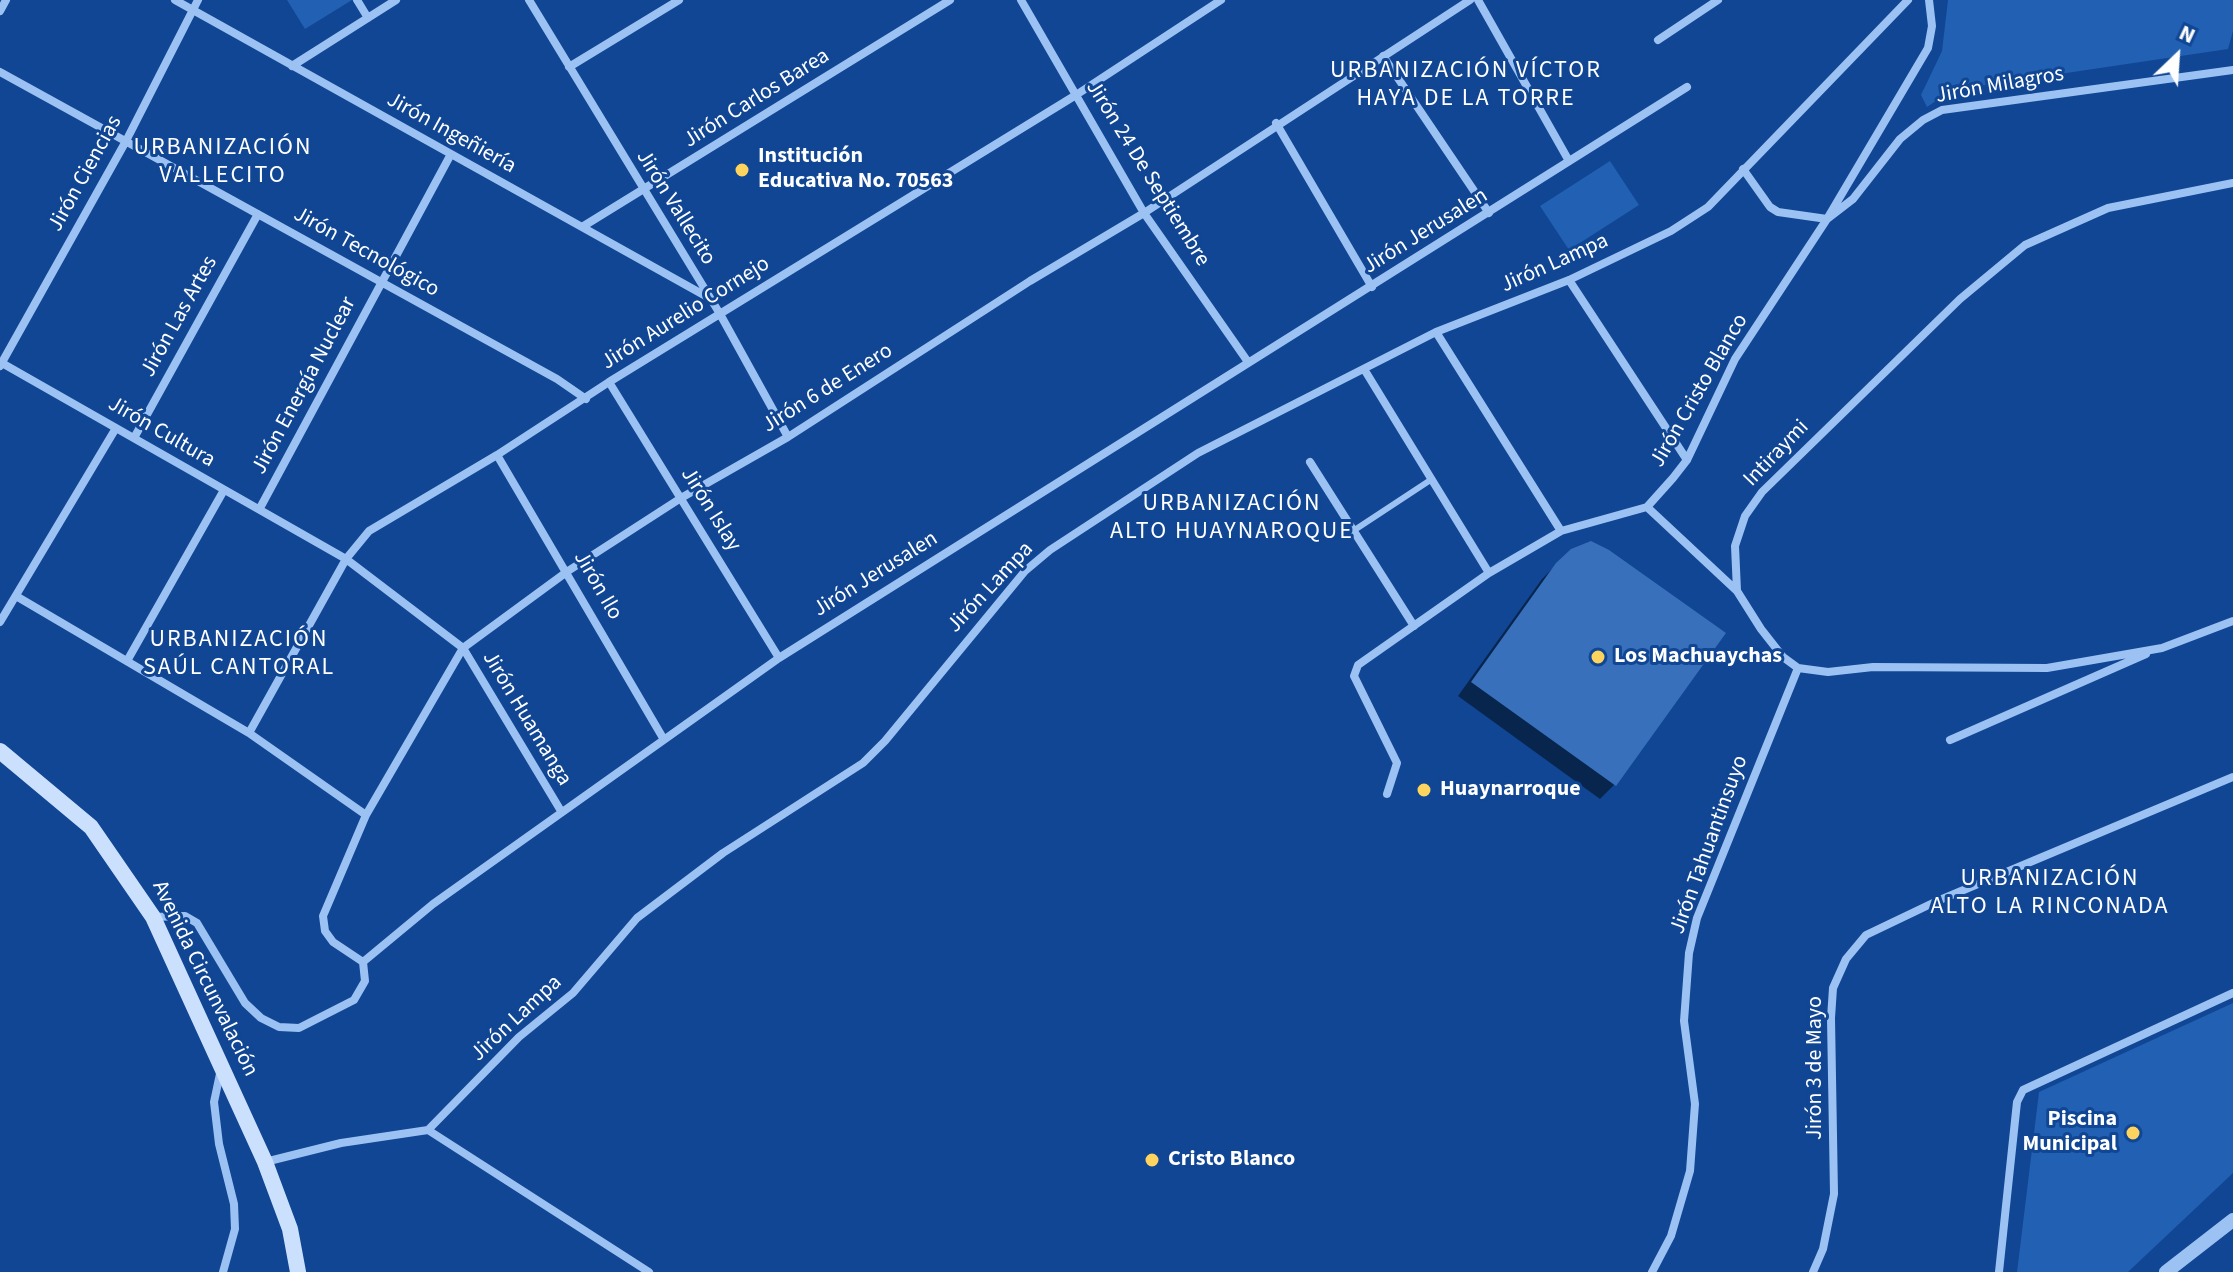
<!DOCTYPE html>
<html>
<head>
<meta charset="utf-8">
<style>
  body { margin:0 }
  #map { position:relative; width:2233px; height:1272px; overflow:hidden; background:#104693; font-family:"Source Sans 3",sans-serif }
  canvas { display:block }
  .north { position:absolute; left:2137px; top:16px; width:80px; height:80px; -webkit-text-stroke:6px #104693; paint-order:stroke; rotate:25deg; font-size:22px; font-weight:700; line-height:32px; text-align:center; color:#fff }
  .north::after { content:''; display:block; margin:auto; width:28px; height:36px; background:#fff; clip-path:polygon(50% 0,100% 100%,50% 72%,0 100%) }
</style>
</head>
<body>
<div id="map">
<canvas width="2233" height="1272"></canvas>
<div class="north">N</div>
</div>
<script>
const g = document.querySelector('canvas').getContext('2d');
g.lineJoin = 'round';
function paint(path, color) { g.fillStyle = color; g.fill(path, 'evenodd'); }
const poly = rows => new Path2D(rows.map(r => 'M' + r).join(''));
function trace(path, color, width, dash) { g.strokeStyle = color; g.lineWidth = width; g.lineCap = dash ? 'butt' : 'round'; g.setLineDash(dash || []); g.stroke(path); }
function label(font, color, halo, rows, align = 'center') {
  g.font = font + ' "Source Sans 3",sans-serif'; g.lineWidth = 6; g.setLineDash([]); g.textBaseline = 'middle'; g.strokeStyle = halo; g.fillStyle = color; for (const [text, x, y, turn = 0] of rows) {
    g.save(); g.translate(x, y); g.rotate((+turn || 0) * Math.PI / 180); g.textAlign = isNaN(turn) ? turn : align; if (halo) g.strokeText(text, 0, 0); g.fillText(text, 0, 0); g.restore();
  }
}
paint(poly([
  [287,0,352,0,305,29],
  [1948,0,2233,0,2233,31,2228,49,1952,90,1927,107,1921,95,1942,51],
  [1610,161,1639,205,1569,250,1540,206],
  [2233,1003,2233,1173,2128,1272,2017,1272,2039,1092]
]), '#2160b2');
paint(poly([
  [1557,564,1614,785,1600,799,1458,696,1542,579]
]), '#0007');
paint(poly([
  [1591,541,1609,550,1726,633,1616,786,1471,682,1556,563,1571,549]
]), '#3870bb');
trace(poly([
  [1353,531,1432,479]
]), '#9cc2f3', 6);
trace(poly([
  [175,0,711,299],
  [357,0,368,18],
  [529,0,720,314,788,437],
  [1021,0,1144,213,1248,362],
  [1478,0,1569,161],
  [0,11,6,0],
  [1658,40,1718,0],
  [1383,56,1489,213],
  [292,66,396,0],
  [569,67,679,0],
  [0,72,557,379,586,399],
  [1276,123,1372,287],
  [1743,169,1770,207,1778,212,1827,219,1853,199,1900,139,1923,120,1942,110,2233,70],
  [2233,183,2108,208,2025,245,1960,299,1762,492,1745,516,1735,546,1737,591,1761,629,1783,657,1798,668,1828,672,1873,667,2047,668,2162,648,2233,621],
  [582,227,950,0],
  [1569,280,1687,460],
  [1436,332,1561,531],
  [0,362,346,559,463,648,561,811],
  [0,366,126,141,198,0],
  [1364,369,1489,573],
  [609,382,779,658],
  [134,438,258,214],
  [497,455,663,738],
  [1310,462,1414,626],
  [1647,507,1737,591],
  [260,508,451,154],
  [16,596,249,733,366,815],
  [0,622,116,428],
  [127,661,224,490],
  [249,733,346,559,369,531,497,455,609,382,1076,95,1221,0],
  [1950,740,2146,654],
  [1387,794,1397,763,1354,676,1358,665,1489,573,1561,531,1647,507,1673,478,1687,460,1735,359,1827,219,1928,48,1932,26,1929,0],
  [153,917,185,916,197,923,245,1003,261,1018,279,1027,299,1028,354,1000,365,981,363,962],
  [363,962,433,904,779,658,1687,87],
  [363,962,333,942,325,931,323,916,366,815,463,648,568,571,681,498,788,437,1030,281,1144,213,1470,0],
  [221,1069,214,1102,219,1144,234,1204,235,1229,223,1272],
  [428,1130,649,1272],
  [265,1162,341,1143,428,1130,519,1037,573,993,637,918,723,853,863,763,885,741,1025,571,1050,550,1198,453,1436,332,1569,280,1671,231,1708,207,1908,0],
  [1652,1272,1671,1236,1690,1171,1695,1104,1684,1021,1689,953,1697,918,1798,668],
  [1813,1272,1823,1249,1834,1194,1831,1018,1833,988,1846,959,1866,935,1935,902,2233,777],
  [1999,1272,2017,1102,2023,1090,2233,993]
]), '#9cc2f3', 8);
trace(poly([
  [2166,1272,2233,1220]
]), '#9cc2f3', 14);
trace(poly([
  [0,751,91,827,153,917,265,1162,290,1229,298,1272]
]), '#cbe0fd', 16);
for (const [x, y, r, color] of [
  [742,170,8,"#ffd45e"],
  [1598,657,8,"#ffd45e"],
  [1424,790,8,"#ffd45e"],
  [2133,1133,8,"#ffd45e"],
  [1152,1160,8,"#ffd45e"]
]) { const dot = new Path2D(); dot.arc(x, y, r, 0, 2 * Math.PI); g.fillStyle = color; g.fill(dot); trace(dot, '#104693', 3); }
label('22px', '#fff', '#104693', [
  ["Jirón Milagros",2000,86,-10],
  ["Jirón Carlos Barea",757,99,-32],
  ["Jirón Ingeñiería",451,134,29],
  ["Jirón Ciencias",86,174,-61],
  ["Jirón 24 De Septiembre",1147,174,58],
  ["Jirón Vallecito",675,208,58],
  ["Jirón Jerusalen",1426,232,-32],
  ["Jirón Tecnológico",366,253,29],
  ["Jirón Lampa",1555,264,-24],
  ["Jirón Aurelio Cornejo",686,314,-32],
  ["Jirón Las Artes",180,317,-61],
  ["Jirón Energía Nuclear",305,386,-62],
  ["Jirón 6 de Enero",828,389,-32],
  ["Jirón Cristo Blanco",1700,391,-60],
  ["Jirón Cultura",161,433,30],
  ["Intiraymi",1777,454,-46],
  ["Jirón Islay",710,510,58],
  ["Jirón Jerusalen",876,575,-32],
  ["Jirón Ilo",597,586,60],
  ["Jirón Lampa",991,588,-47],
  ["Jirón Huamanga",526,719,59],
  ["Jirón Tahuantinsuyo",1710,845,-70],
  ["Avenida Circunvalación",204,979,64],
  ["Jirón Lampa",517,1019,-43],
  ["Jirón 3 de Mayo",1816,1068,-90]
]);
label('bold 22px', '#fff', '#104693', [
  ["Institución",758,157],
  ["Educativa No. 70563",758,182],
  ["Los Machuaychas",1614,657],
  ["Huaynarroque",1440,790],
  ["Piscina",2117,1120,"right"],
  ["Municipal",2117,1145,"right"],
  ["Cristo Blanco",1168,1160]
], 'left');
g.letterSpacing = '2px';
label('24px', '#fff', '#104693', [
  ["URBANIZACIÓN VÍCTOR",1466,72],
  ["HAYA DE LA TORRE",1466,100],
  ["URBANIZACIÓN",223,149],
  ["VALLECITO",223,177],
  ["URBANIZACIÓN",1232,505],
  ["ALTO HUAYNAROQUE",1232,533],
  ["URBANIZACIÓN",239,641],
  ["SAÚL CANTORAL",239,669],
  ["URBANIZACIÓN",2050,880],
  ["ALTO LA RINCONADA",2050,908]
]);
g.letterSpacing = '0px';
</script>
</body>
</html>
